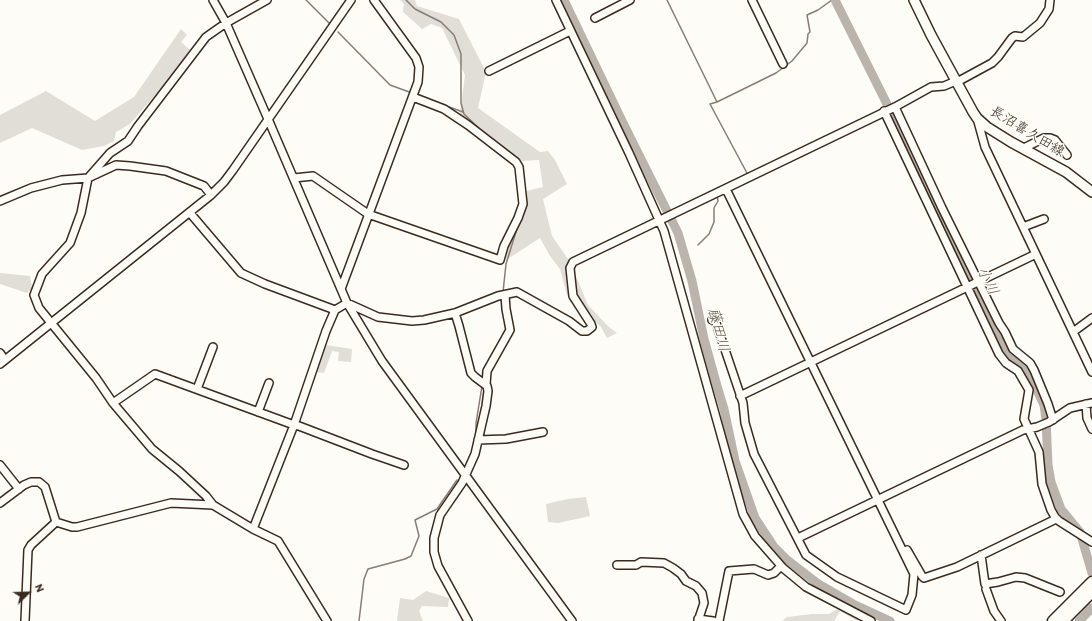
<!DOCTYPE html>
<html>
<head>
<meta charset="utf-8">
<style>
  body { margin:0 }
  #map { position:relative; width:1092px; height:621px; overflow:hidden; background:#fdfcf7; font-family:Itim,sans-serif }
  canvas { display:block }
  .north { position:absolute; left:8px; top:573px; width:40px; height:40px; -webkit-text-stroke:3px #fdfcf7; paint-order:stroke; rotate:67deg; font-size:11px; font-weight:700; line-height:16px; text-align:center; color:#3b2a1e }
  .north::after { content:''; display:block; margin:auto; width:14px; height:18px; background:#3b2a1e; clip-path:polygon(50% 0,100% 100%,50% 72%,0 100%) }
</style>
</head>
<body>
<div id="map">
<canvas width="1092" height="621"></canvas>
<div class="north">N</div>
</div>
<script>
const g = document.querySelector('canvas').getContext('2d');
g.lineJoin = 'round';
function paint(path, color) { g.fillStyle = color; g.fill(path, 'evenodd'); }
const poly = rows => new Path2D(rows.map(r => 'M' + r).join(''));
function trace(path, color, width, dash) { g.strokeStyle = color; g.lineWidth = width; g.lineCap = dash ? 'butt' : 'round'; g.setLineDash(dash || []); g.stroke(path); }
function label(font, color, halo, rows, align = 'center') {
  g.font = font + ' Itim,"Klee One",sans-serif'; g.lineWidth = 3; g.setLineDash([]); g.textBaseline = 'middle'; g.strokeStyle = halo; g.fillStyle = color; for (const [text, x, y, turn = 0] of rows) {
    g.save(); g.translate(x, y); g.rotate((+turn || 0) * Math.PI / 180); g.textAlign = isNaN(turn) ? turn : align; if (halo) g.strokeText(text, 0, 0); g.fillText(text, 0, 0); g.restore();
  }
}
paint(poly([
  [400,0,415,0,417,6,459,19,486,72,478,108,540,152,548,151,555,160,567,184,543,199,552,236,570,262,588,305,609,327,617,333,607,338,601,327,567,295,560,269,550,256,540,238,506,260,507,244,527,208,527,191,543,187,539,160,522,161,460,114,465,75,442,28,431,24,422,29,403,12,404,4],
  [181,29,187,35,181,42,190,50,170,78,130,124,116,132,114,141,104,146,82,150,32,128,0,143,0,115,46,91,95,121,134,97],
  [0,273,30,276,32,288,27,293,0,284],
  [326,345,352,349,351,362,338,361,339,352,332,351,324,373,315,372],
  [586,497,590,516,558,523,548,522,546,504,568,499],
  [426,591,449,598,448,607,422,606,419,611,423,621,397,621,400,598,413,600],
  [839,608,859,617,857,621,840,611,834,621,782,621,787,617,812,614,829,614]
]), '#e1ded7');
trace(poly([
  [306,0,329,23],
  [406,0,415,9,441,22,454,35,461,54,461,103,464,114,485,134],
  [667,0,717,102],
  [338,32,390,85,412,93],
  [419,96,463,112],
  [748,175,710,104,717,102,776,73,792,61,807,43,808,34,810,32,807,15,818,10,832,0],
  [698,245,709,234,714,222,714,208,718,201,717,195],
  [503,292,506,264,519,222],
  [474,445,476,433,476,423,482,386],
  [359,621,364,579,368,569,405,559,411,556,419,536,415,520,437,509,457,480]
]), '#887d74', 1.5);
trace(poly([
  [564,0,622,121,678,233,692,281,704,339,717,386,724,409,735,461,755,518,774,547,786,559,808,576,820,585,853,604,890,621],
  [835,0,885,100,1002,344,1011,356,1023,365,1028,371,1044,405,1046,419,1048,465,1051,482,1061,509,1080,532,1092,573],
  [1079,621,1092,608]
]), '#bbb4ad', 9);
const minor = poly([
  [213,0,226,23,268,119,347,303,382,361,572,621],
  [267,0,226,23,206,37,138,126,128,141,110,153,88,178,81,213,70,243,42,274,34,295,39,308,96,378,113,403,152,449,179,471,206,496,213,505,253,529,278,541,327,621],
  [556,0,629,153,664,231,743,514,755,536,783,568,806,587,871,621],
  [752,0,783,64],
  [595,18,630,0],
  [489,71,570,31],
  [957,82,992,63,998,57,1012,38,1015,36,1023,37,1040,23,1049,9,1050,0],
  [895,107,942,208,999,323,1005,332,1013,349,1030,363,1034,370,1048,404,1053,420],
  [884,111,999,354,1006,363,1018,371,1029,390,1024,419,1039,452,1042,484,1051,510,1055,517,1059,521,1092,542],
  [977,118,985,147,1092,372],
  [1024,148,1044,138,1050,138,1055,140,1067,155],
  [294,178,313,176,368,214,500,260,504,246,518,218,523,204,519,167,516,162,468,125,444,109,413,97],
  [0,201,31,188,62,180,88,178,116,165,130,166,166,171,204,186,211,195],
  [190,213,241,273,265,284,335,310,347,303,378,317,412,321,424,320,455,313,498,296,517,292,569,321,582,331,587,331,592,327,591,324,573,296,572,287,570,268,573,262,895,107,931,87,944,86,956,81],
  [1023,227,1044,219],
  [341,289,418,82,419,67,416,58,374,0],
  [455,313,459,326,471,373,475,377,487,386,488,391,486,406,475,454,462,483,440,515,434,538,434,552,438,566,468,621],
  [712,320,715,320,743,403,745,423,754,454,806,555,837,577,906,610,912,595,914,574,726,189],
  [1073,332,1092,318],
  [0,353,5,360],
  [0,364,211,195,224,182,233,170,351,0],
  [486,385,487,371,510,330,506,309,505,295],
  [197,389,213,347],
  [740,396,1036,254],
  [113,403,155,374,294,425,299,426,372,454,404,465],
  [1086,404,1087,418,1092,429],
  [258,412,269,383],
  [478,440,506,439,543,432],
  [0,465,19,489],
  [0,503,24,485,31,482,39,482,45,487,56,522],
  [253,529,294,425,326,331,335,310],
  [798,538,1023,430,1037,427,1049,422,1070,408,1092,403],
  [907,550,922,576,924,578,957,567,1056,519],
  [981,555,985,584,998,582,1016,577,1025,578,1060,592],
  [617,565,636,565,641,562,664,563,673,568,681,574,686,581,696,586,702,593,704,603,698,621],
  [986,589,994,611,1001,621],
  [698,619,713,621],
  [25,621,28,550,31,545,56,522,72,527,77,527,171,503,213,505],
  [719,621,729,571,754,569,768,575,774,573,781,566]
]);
const major = poly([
  [914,0,931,35,973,112,977,118,987,127,1011,142,1066,172,1092,192]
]);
const highway = poly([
  [1053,621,1092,582],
  [1063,621,1092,592]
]);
trace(minor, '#3b2a1e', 10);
trace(major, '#3b2a1e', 12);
trace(highway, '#3b2a1e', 13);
trace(minor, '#fdfcf7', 7);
trace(major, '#fdfcf7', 9);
trace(highway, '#fdfcf7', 10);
label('14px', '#3b2a1e', '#fdfcf7', [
  ["長沼喜久田線",1027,132,31]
]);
label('italic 15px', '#615349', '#fdfcf7', [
  ["小川",987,281,64],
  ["藤田川",718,330,75]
]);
</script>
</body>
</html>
